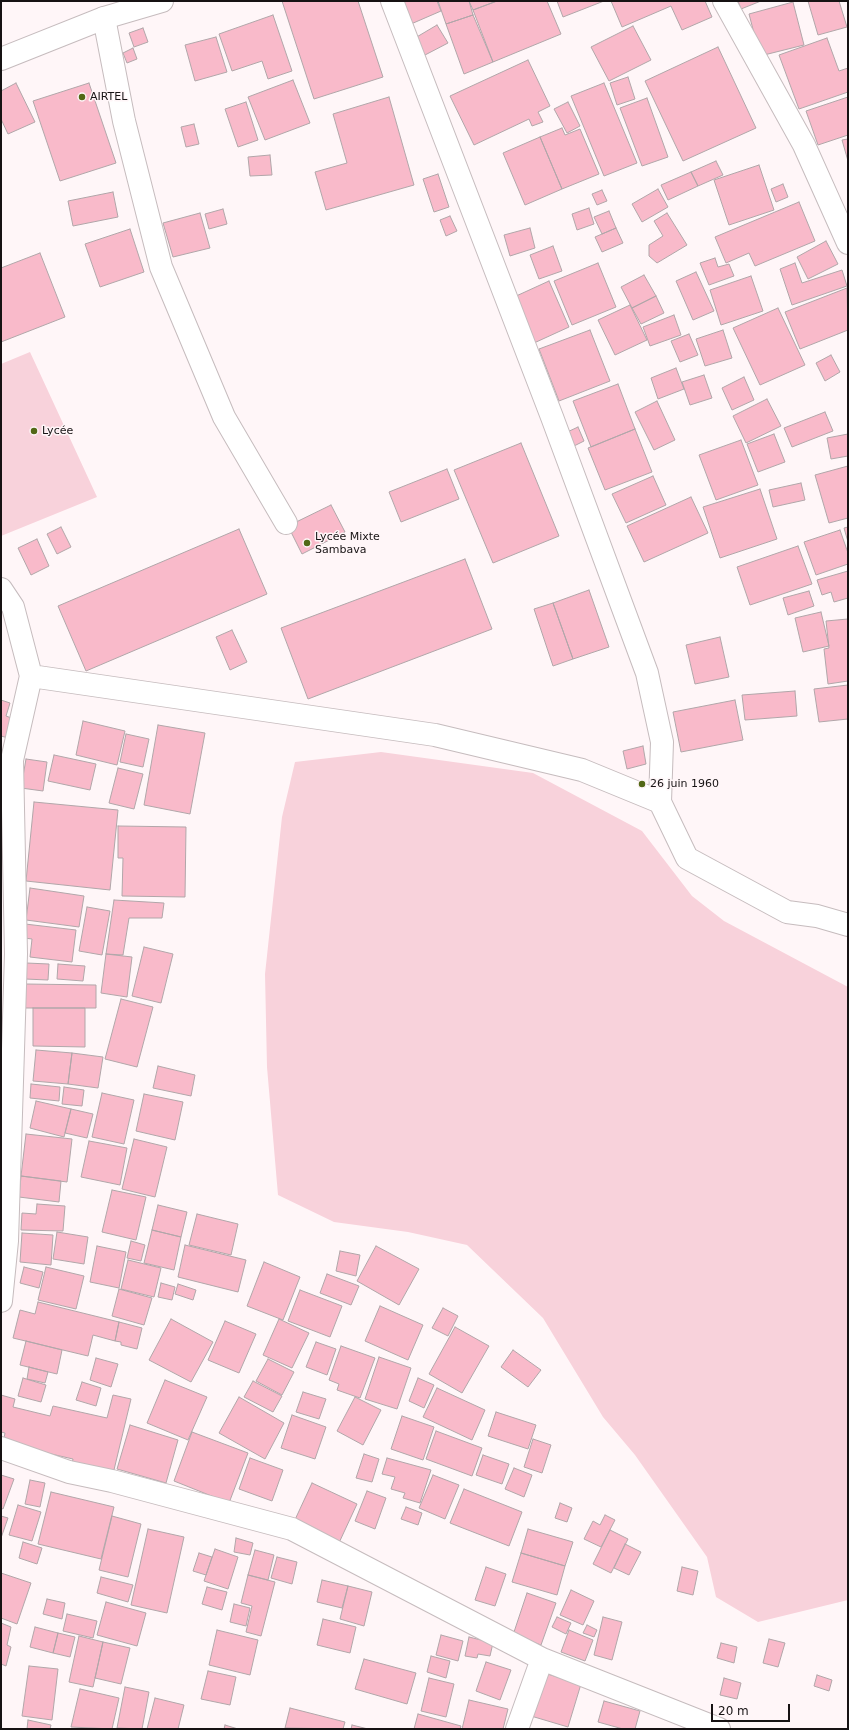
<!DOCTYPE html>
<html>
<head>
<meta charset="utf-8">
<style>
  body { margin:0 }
  #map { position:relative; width:849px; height:1730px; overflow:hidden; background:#fff6f8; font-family:"DejaVu Sans",sans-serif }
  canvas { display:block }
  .frame { position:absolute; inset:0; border:2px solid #161213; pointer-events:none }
  .scale { position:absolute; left:711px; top:1704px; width:79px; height:18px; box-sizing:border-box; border:2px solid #161213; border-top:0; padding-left:5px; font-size:12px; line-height:14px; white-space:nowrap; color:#161213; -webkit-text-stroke:3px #fff6f8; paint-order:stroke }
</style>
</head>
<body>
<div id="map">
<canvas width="849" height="1730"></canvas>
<div class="frame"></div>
<div class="scale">20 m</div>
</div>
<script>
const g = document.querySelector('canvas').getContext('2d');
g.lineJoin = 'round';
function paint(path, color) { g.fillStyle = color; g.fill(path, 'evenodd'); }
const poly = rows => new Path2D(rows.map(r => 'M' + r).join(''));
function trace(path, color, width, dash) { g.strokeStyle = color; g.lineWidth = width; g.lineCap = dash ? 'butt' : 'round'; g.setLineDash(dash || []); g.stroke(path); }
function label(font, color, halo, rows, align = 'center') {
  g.font = font + ' "DejaVu Sans",sans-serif'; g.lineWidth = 3; g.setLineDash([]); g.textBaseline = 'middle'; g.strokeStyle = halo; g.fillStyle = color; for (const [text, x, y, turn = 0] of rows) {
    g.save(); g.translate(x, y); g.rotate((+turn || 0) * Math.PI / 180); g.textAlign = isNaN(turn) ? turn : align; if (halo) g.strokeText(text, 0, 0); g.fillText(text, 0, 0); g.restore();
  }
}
paint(poly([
  [30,352,97,497,1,536,1,364],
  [381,752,533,773,642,831,692,896,724,921,848,987,848,1600,758,1622,716,1597,707,1557,635,1455,603,1417,543,1318,467,1245,408,1232,334,1222,278,1195,267,1067,265,974,282,817,295,762]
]), '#f8d2db');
const building = poly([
  [282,1,358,1,383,77,314,99,282,1],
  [401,1,437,1,441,11,411,24,401,1],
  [438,1,469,1,473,15,446,24,438,1],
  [469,1,497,1,473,10,469,1],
  [497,1,547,1,561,34,493,62,473,10,497,1],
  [557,1,604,1,563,17,557,1],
  [611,1,705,1,712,17,682,30,671,6,622,27,611,1],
  [738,1,761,1,741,9,738,1],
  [808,1,839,1,847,27,818,35,808,1],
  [793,2,804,45,760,56,749,14,793,2],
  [273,15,292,71,268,79,262,61,232,71,219,34,273,15],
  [473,15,493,62,464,74,446,24,473,15],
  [437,25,448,43,425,55,415,38,437,25],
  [633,26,651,60,609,81,591,47,633,26],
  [143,28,148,42,134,47,129,33,143,28],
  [216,37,227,72,195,81,185,45,216,37],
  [827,38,839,71,848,68,848,92,799,109,779,55,827,38],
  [718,47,756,128,683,161,645,81,718,47],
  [133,48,137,59,127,63,123,53,133,48],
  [528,60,550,106,538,112,543,122,532,126,529,119,474,145,450,96,528,60],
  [628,77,635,99,617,105,610,83,628,77],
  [293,80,310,123,265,140,248,97,293,80],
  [16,83,35,122,8,134,1,119,1,91,16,83],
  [89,83,116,163,60,181,33,101,89,83],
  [604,83,637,163,604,176,571,96,604,83],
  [389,97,414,185,326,210,315,172,347,163,333,114,389,97],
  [848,97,848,135,818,145,806,111,848,97],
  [647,98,668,157,642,166,620,108,647,98],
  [246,102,258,140,238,147,225,109,246,102],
  [568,102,580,126,567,133,554,109,568,102],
  [194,124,199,144,186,147,181,127,194,124],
  [562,128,565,135,580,129,599,174,562,189,540,137,562,128],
  [540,137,562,189,525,205,503,153,540,137],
  [848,139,848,161,842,140,848,139],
  [270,155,272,175,250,176,248,157,270,155],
  [716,161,723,175,698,186,691,172,716,161],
  [759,165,774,210,729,225,714,180,759,165],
  [691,172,698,186,668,200,661,185,691,172],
  [438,174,449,207,434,212,423,179,438,174],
  [783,184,788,197,776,202,771,189,783,184],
  [658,189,668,207,642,222,632,204,658,189],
  [602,190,607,201,597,205,592,194,602,190],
  [113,192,118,217,73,226,68,201,113,192],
  [799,202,815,241,755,266,749,253,726,263,715,237,799,202],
  [589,208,594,224,577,230,572,214,589,208],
  [223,209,227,224,209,229,205,214,223,209],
  [609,211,616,228,602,234,594,217,609,211],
  [200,213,210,248,173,257,163,223,200,213],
  [667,213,687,245,657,263,649,256,649,245,663,236,654,221,667,213],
  [450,216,457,231,446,236,440,220,450,216],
  [530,228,535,248,510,256,504,235,530,228],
  [616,228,623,243,602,252,595,237,616,228],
  [130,229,144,272,100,287,85,244,130,229],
  [826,241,838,264,808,279,797,257,826,241],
  [553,246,562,271,539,279,530,255,553,246],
  [40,253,65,317,1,342,1,268,40,253],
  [715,258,718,267,729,264,734,276,709,285,700,263,715,258],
  [598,263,616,307,572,325,554,281,598,263],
  [795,263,802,283,842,270,847,286,792,305,780,269,795,263],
  [696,272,714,311,693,320,676,281,696,272],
  [644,275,656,296,632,308,621,287,644,275],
  [751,276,763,311,721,325,710,290,751,276],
  [549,281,569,327,534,343,514,297,549,281],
  [847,288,848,330,800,349,785,312,847,288],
  [656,296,664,313,641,324,632,308,656,296],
  [630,305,647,340,615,355,598,320,630,305],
  [778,308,805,365,760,385,733,328,778,308],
  [674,315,681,335,650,346,643,327,674,315],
  [590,330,610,381,559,401,539,349,590,330],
  [723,330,732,358,705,366,696,339,723,330],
  [689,334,698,355,680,362,671,341,689,334],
  [831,355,840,372,825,381,816,363,831,355],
  [676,368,684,389,658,399,651,378,676,368],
  [704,375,712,398,690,405,682,382,704,375],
  [744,377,754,400,732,410,722,388,744,377],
  [618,384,635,429,591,447,573,401,618,384],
  [767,399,781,426,746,443,733,416,767,399],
  [657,401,675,440,654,450,635,412,657,401],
  [825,412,833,431,792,447,784,428,825,412],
  [578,427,584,441,570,448,563,434,578,427],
  [635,429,652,472,605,490,588,448,635,429],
  [774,434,785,462,758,472,747,444,774,434],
  [848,434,848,456,831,459,827,438,848,434],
  [741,440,758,485,716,500,699,455,741,440],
  [521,443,559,536,493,563,454,470,521,443],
  [848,466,848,518,829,523,815,475,848,466],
  [447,469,459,499,401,522,389,492,447,469],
  [653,476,666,505,626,523,612,494,653,476],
  [801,483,805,500,773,507,769,490,801,483],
  [760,489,777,539,720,558,703,507,760,489],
  [691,497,708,533,644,562,627,526,691,497],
  [331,505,345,532,302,554,288,526,331,505],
  [61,527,71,547,57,554,47,534,61,527],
  [848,527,848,542,844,528,848,527],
  [239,529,267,594,86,671,58,606,239,529],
  [840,530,848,553,848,564,816,575,804,542,840,530],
  [37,539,49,566,31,575,18,548,37,539],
  [798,546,812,584,750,605,737,567,798,546],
  [465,559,492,629,308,699,281,628,465,559],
  [848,571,848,598,834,602,831,592,822,595,817,580,848,571],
  [589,590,609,647,573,659,553,603,589,590],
  [809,591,814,606,788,615,783,598,809,591],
  [553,603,573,659,553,666,534,609,553,603],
  [821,612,829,646,803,652,795,618,821,612],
  [848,619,848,681,828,684,824,649,829,648,826,621,848,619],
  [232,630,247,662,230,670,216,637,232,630],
  [720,637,729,677,695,684,686,645,720,637],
  [848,685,848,719,819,722,814,689,848,685],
  [795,691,797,716,745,720,742,695,795,691],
  [1,700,10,703,6,716,14,719,8,738,1,736,1,700],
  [735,700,743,740,681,752,673,712,735,700],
  [83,721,125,731,117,765,76,755,83,721],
  [158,725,205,733,190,814,144,805,158,725],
  [126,734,149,739,143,767,120,762,126,734],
  [643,746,646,764,627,769,623,751,643,746],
  [54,755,96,764,90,790,48,781,54,755],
  [26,759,47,762,43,791,21,788,26,759],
  [118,768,143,774,134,809,109,803,118,768],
  [34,802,118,810,110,890,26,881,34,802],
  [118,826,186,827,185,897,122,896,123,858,118,858,118,826],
  [30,888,84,896,79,927,26,920,30,888],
  [114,900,164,903,162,918,129,918,123,955,106,954,114,900],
  [87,907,110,911,102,955,79,951,87,907],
  [25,924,76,930,72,962,30,957,32,939,24,938,25,924],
  [144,947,173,954,161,1003,132,996,144,947],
  [106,954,132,957,127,997,101,993,106,954],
  [26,963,49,964,48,980,25,979,26,963],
  [58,964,85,966,83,981,57,979,58,964],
  [25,984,96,985,96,1008,25,1008,25,984],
  [121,999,153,1007,137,1067,105,1059,121,999],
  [33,1008,85,1008,85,1047,33,1046,33,1008],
  [36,1050,72,1053,68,1084,33,1081,36,1050],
  [72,1053,103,1057,98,1088,68,1084,72,1053],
  [158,1066,195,1075,191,1096,153,1088,158,1066],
  [31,1084,60,1087,59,1101,30,1098,31,1084],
  [64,1087,84,1090,82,1106,62,1104,64,1087],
  [102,1093,134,1100,124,1144,92,1137,102,1093],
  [144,1094,183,1102,175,1140,136,1131,144,1094],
  [36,1101,71,1109,64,1137,30,1128,36,1101],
  [71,1109,93,1114,87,1138,65,1133,71,1109],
  [26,1134,72,1139,67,1182,21,1176,26,1134],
  [134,1139,167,1147,155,1197,122,1189,134,1139],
  [89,1141,127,1148,120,1185,81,1177,89,1141],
  [21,1176,61,1181,59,1202,19,1197,21,1176],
  [112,1190,146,1197,136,1240,102,1232,112,1190],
  [37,1204,65,1206,63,1231,21,1230,22,1213,36,1214,37,1204],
  [158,1205,187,1212,181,1237,152,1230,158,1205],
  [197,1214,238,1224,231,1255,189,1245,197,1214],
  [152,1230,181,1237,174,1270,144,1263,152,1230],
  [57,1232,88,1237,84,1264,53,1259,57,1232],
  [22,1233,53,1235,51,1265,20,1262,22,1233],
  [131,1241,145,1245,141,1261,127,1258,131,1241],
  [185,1245,246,1260,238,1292,178,1277,185,1245],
  [97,1246,126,1252,119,1288,90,1282,97,1246],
  [376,1246,419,1269,399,1305,357,1281,376,1246],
  [340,1251,360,1255,356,1276,336,1271,340,1251],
  [128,1260,161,1268,154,1297,121,1289,128,1260],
  [264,1262,300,1277,283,1320,247,1306,264,1262],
  [24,1267,43,1272,39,1288,20,1283,24,1267],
  [46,1267,84,1276,76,1309,38,1300,46,1267],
  [327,1274,359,1286,351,1305,320,1293,327,1274],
  [161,1283,175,1287,172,1300,158,1297,161,1283],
  [178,1284,196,1290,193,1300,175,1294,178,1284],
  [119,1289,152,1298,144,1325,112,1316,119,1289],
  [300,1290,342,1306,330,1337,288,1321,300,1290],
  [38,1302,119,1322,115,1341,93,1335,88,1356,13,1338,20,1310,35,1314,38,1302],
  [380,1306,423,1325,408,1360,365,1341,380,1306],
  [443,1308,458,1316,448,1336,432,1328,443,1308],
  [171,1319,213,1342,191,1382,149,1360,171,1319],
  [279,1319,309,1333,292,1368,263,1355,279,1319],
  [225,1321,256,1334,239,1373,208,1360,225,1321],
  [119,1322,142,1328,137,1349,121,1345,121,1342,115,1341,119,1322],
  [455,1327,489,1346,462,1393,429,1374,455,1327],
  [26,1341,62,1350,57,1374,20,1365,26,1341],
  [316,1342,336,1349,327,1375,306,1367,316,1342],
  [341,1346,375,1358,360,1398,337,1390,339,1384,329,1380,341,1346],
  [513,1350,541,1370,528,1387,501,1367,513,1350],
  [379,1357,411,1368,397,1409,365,1399,379,1357],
  [96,1358,118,1364,111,1387,90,1380,96,1358],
  [268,1359,294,1372,282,1395,256,1381,268,1359],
  [29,1367,48,1372,45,1383,27,1379,29,1367],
  [23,1378,46,1385,41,1402,18,1396,23,1378],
  [418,1378,434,1385,424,1408,409,1401,418,1378],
  [165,1380,207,1397,188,1440,147,1423,165,1380],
  [253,1381,282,1396,273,1412,244,1397,253,1381],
  [82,1382,101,1388,96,1406,76,1400,82,1382],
  [437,1388,485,1410,472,1440,423,1417,437,1388],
  [303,1392,326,1399,319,1419,296,1412,303,1392],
  [1,1395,15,1399,13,1407,50,1416,53,1406,107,1418,113,1395,131,1399,113,1474,72,1464,73,1459,3,1443,5,1433,1,1432,1,1395],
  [239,1397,284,1423,265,1459,219,1433,239,1397],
  [355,1397,381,1410,363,1445,337,1431,355,1397],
  [496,1412,536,1425,528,1449,488,1436,496,1412],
  [292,1415,326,1427,315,1459,281,1448,292,1415],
  [402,1416,434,1427,423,1460,391,1449,402,1416],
  [130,1425,178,1440,166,1483,117,1469,130,1425],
  [436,1431,482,1448,472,1476,426,1459,436,1431],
  [192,1432,248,1453,229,1503,174,1481,192,1432],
  [533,1439,551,1445,542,1473,524,1467,533,1439],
  [364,1454,379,1459,372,1482,356,1478,364,1454],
  [483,1455,509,1464,502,1484,476,1475,483,1455],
  [250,1458,283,1470,272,1501,239,1489,250,1458],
  [387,1458,431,1470,420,1503,403,1498,405,1493,391,1489,395,1477,382,1474,387,1458],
  [514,1468,532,1475,524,1497,505,1489,514,1468],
  [1,1475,14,1479,3,1509,1,1508,1,1475],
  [433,1475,459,1485,445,1519,419,1508,433,1475],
  [30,1480,45,1483,40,1507,25,1504,30,1480],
  [312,1483,357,1504,338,1545,293,1524,312,1483],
  [464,1489,522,1512,509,1546,450,1523,464,1489],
  [367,1491,386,1498,375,1529,355,1521,367,1491],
  [51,1492,114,1507,101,1559,38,1544,51,1492],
  [560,1503,572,1508,567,1522,555,1518,560,1503],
  [18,1505,41,1512,32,1541,9,1535,18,1505],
  [406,1507,422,1513,418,1525,401,1519,406,1507],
  [605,1515,615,1520,601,1547,584,1539,593,1521,600,1525,605,1515],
  [1,1516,8,1518,1,1538,1,1516],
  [112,1516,141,1524,128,1577,99,1570,112,1516],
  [148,1529,184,1537,167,1613,131,1605,148,1529],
  [528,1529,573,1542,565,1566,521,1553,528,1529],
  [610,1530,628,1539,611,1573,593,1564,610,1530],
  [236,1538,253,1543,250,1555,234,1552,236,1538],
  [23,1542,42,1548,37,1564,19,1558,23,1542],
  [625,1544,641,1552,629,1575,614,1568,625,1544],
  [215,1549,238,1557,228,1589,204,1581,215,1549],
  [255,1550,274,1555,268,1580,248,1575,255,1550],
  [199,1553,212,1557,206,1575,193,1571,199,1553],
  [521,1553,565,1566,557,1595,512,1582,521,1553],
  [277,1557,297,1562,292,1584,271,1578,277,1557],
  [486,1567,506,1574,495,1606,475,1600,486,1567],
  [682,1567,698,1571,693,1595,677,1591,682,1567],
  [1,1573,31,1583,17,1624,1,1618,1,1573],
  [248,1575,275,1582,261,1636,246,1632,252,1606,241,1603,248,1575],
  [101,1577,133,1585,128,1602,97,1593,101,1577],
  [322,1580,348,1586,342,1608,317,1602,322,1580],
  [348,1586,372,1592,364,1626,340,1619,348,1586],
  [207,1587,227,1592,222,1610,202,1604,207,1587],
  [571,1590,594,1601,583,1625,560,1615,571,1590],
  [527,1593,556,1603,541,1645,513,1635,527,1593],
  [47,1599,65,1603,62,1619,43,1614,47,1599],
  [106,1602,146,1613,137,1646,97,1635,106,1602],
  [234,1604,250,1608,246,1626,230,1622,234,1604],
  [67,1614,97,1621,93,1638,63,1631,67,1614],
  [557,1617,571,1623,566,1634,552,1627,557,1617],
  [603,1617,622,1622,612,1660,594,1655,603,1617],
  [323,1619,356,1627,350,1653,317,1645,323,1619],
  [1,1623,11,1627,7,1645,11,1647,6,1666,1,1664,1,1623],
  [587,1625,597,1630,594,1637,583,1633,587,1625],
  [35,1627,58,1633,53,1653,30,1647,35,1627],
  [217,1630,258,1640,250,1675,209,1665,217,1630],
  [569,1630,593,1640,585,1661,561,1652,569,1630],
  [58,1633,75,1637,70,1657,53,1653,58,1633],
  [441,1635,463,1641,458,1661,436,1655,441,1635],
  [79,1636,103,1642,93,1687,69,1682,79,1636],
  [469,1637,493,1643,490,1656,478,1654,477,1658,465,1656,469,1637],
  [769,1639,785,1643,778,1667,763,1663,769,1639],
  [103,1642,130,1648,121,1684,95,1678,103,1642],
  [721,1643,737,1647,734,1663,717,1658,721,1643],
  [431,1656,450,1661,446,1678,427,1672,431,1656],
  [364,1659,416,1673,407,1704,355,1689,364,1659],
  [486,1662,511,1670,500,1700,476,1691,486,1662],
  [29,1666,58,1669,52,1720,22,1716,29,1666],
  [208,1671,236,1677,230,1705,201,1699,208,1671],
  [544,1673,581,1684,568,1727,531,1716,544,1673],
  [817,1675,832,1680,829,1691,814,1686,817,1675],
  [429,1678,454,1684,446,1717,421,1711,429,1678],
  [724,1678,741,1683,737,1699,720,1695,724,1678],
  [125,1687,149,1692,142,1729,117,1728,125,1687],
  [80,1689,119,1698,112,1729,71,1727,80,1689],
  [155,1698,184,1705,178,1729,147,1729,155,1698],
  [469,1700,508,1709,503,1729,462,1729,469,1700],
  [604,1701,640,1711,635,1729,623,1729,598,1722,604,1701],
  [290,1708,345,1722,343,1729,285,1728,290,1708],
  [418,1714,461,1726,460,1729,414,1729,418,1714],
  [28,1720,51,1725,50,1729,27,1729,28,1720],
  [225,1725,238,1729,224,1729,225,1725],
  [352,1725,368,1729,351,1729,352,1725]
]);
paint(building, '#f9baca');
trace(building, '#b1a6a9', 1);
const minor = poly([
  [392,1,552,417,647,673,662,742,660,802],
  [724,1,804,145,848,243],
  [104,18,124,121,161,267,224,417,286,523],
  [1,589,13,607,31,676,12,760,16,954,7,1241,1,1301],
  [31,676,435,735,582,770,660,802,687,858,787,912,817,916,848,925],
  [1,1448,69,1472,112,1481,292,1529,542,1659,719,1729],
  [517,1729,542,1659]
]);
const major = poly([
  [1,59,104,18,162,1]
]);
trace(minor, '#c6bcbe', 24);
trace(major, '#c6bcbe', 24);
trace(minor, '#fff', 22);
trace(major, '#fff', 22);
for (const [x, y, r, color] of [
  [82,97,4,"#526816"],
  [34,431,4,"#526816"],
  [307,543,4,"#526816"],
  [642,784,4,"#526816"]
]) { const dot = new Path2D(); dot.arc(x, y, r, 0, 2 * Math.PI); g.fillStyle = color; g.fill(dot); trace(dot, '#fff6f8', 1.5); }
label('11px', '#161213', '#fff6f8', [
  ["AIRTEL",90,97],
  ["Lycée",42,431],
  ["Lycée Mixte",315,537],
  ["Sambava",315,550],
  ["26 juin 1960",650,784]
], 'left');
</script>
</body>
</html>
